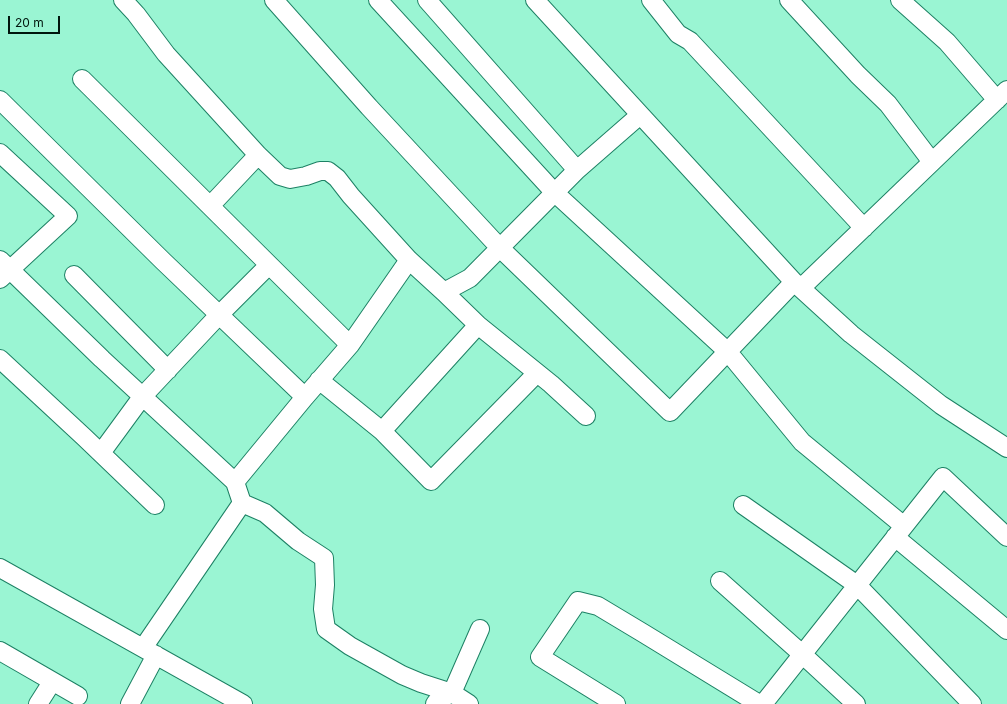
<!DOCTYPE html>
<html>
<head>
<meta charset="utf-8">
<style>
  body { margin:0 }
  #map { position:relative; width:1007px; height:704px; overflow:hidden; background:#9af5d3; font-family:Inter,sans-serif }
  canvas { display:block }
  .scale { position:absolute; left:8px; top:16px; width:52px; height:18px; box-sizing:border-box; border:2px solid #00160d; border-top:0; padding-left:5px; font-size:12px; line-height:14px; white-space:nowrap; color:#00160d; -webkit-text-stroke:3px #9af5d3; paint-order:stroke }
</style>
</head>
<body>
<div id="map">
<canvas width="1007" height="704"></canvas>
<div class="scale">20 m</div>
</div>
<script>
const g = document.querySelector('canvas').getContext('2d');
g.lineJoin = 'round';
const poly = rows => new Path2D(rows.map(r => 'M' + r).join(''));
function trace(path, color, width, dash) { g.strokeStyle = color; g.lineWidth = width; g.lineCap = dash ? 'butt' : 'round'; g.setLineDash(dash || []); g.stroke(path); }
const minor = poly([
  [123,0,136,14,166,54,258,155,280,176,290,179,306,176,320,171,328,171,337,178,351,196,409,260,444,292,470,278,577,170,640,115],
  [274,0,369,107,500,248,670,412,794,282],
  [378,0,554,192,728,352,802,442,904,526],
  [427,0,577,170],
  [535,0,794,282,851,334,941,405,1007,448],
  [651,0,678,34,690,41,864,228],
  [789,0,858,75,888,104,932,162],
  [900,0,947,42,997,100],
  [82,79,350,345],
  [0,100,163,261,305,397],
  [0,153,68,216,0,279],
  [210,206,258,155],
  [0,260,102,359,235,482,242,503,143,648],
  [74,275,168,370],
  [801,288,1007,90],
  [444,292,478,325,551,384,586,416],
  [0,359,84,437,155,505],
  [319,380,382,431,478,325],
  [382,431,431,481,537,373],
  [101,453,142,397,219,315,269,265],
  [235,482,305,397,350,345,409,260],
  [242,503,265,513,298,541,324,558,325,585,323,609,326,629,350,646,402,675,421,683,452,693,469,704],
  [743,505,857,585,972,704],
  [895,537,1007,630],
  [0,568,243,704],
  [720,581,802,654,856,704],
  [0,651,78,696],
  [38,704,52,682],
  [130,704,156,655],
  [435,704,438,700,452,693,480,629],
  [616,704,540,657,578,601,598,606,643,633,759,704],
  [763,704,943,477,1007,537]
]);
trace(minor, '#1d8164', 20);
trace(minor, '#fff', 18);
</script>
</body>
</html>
